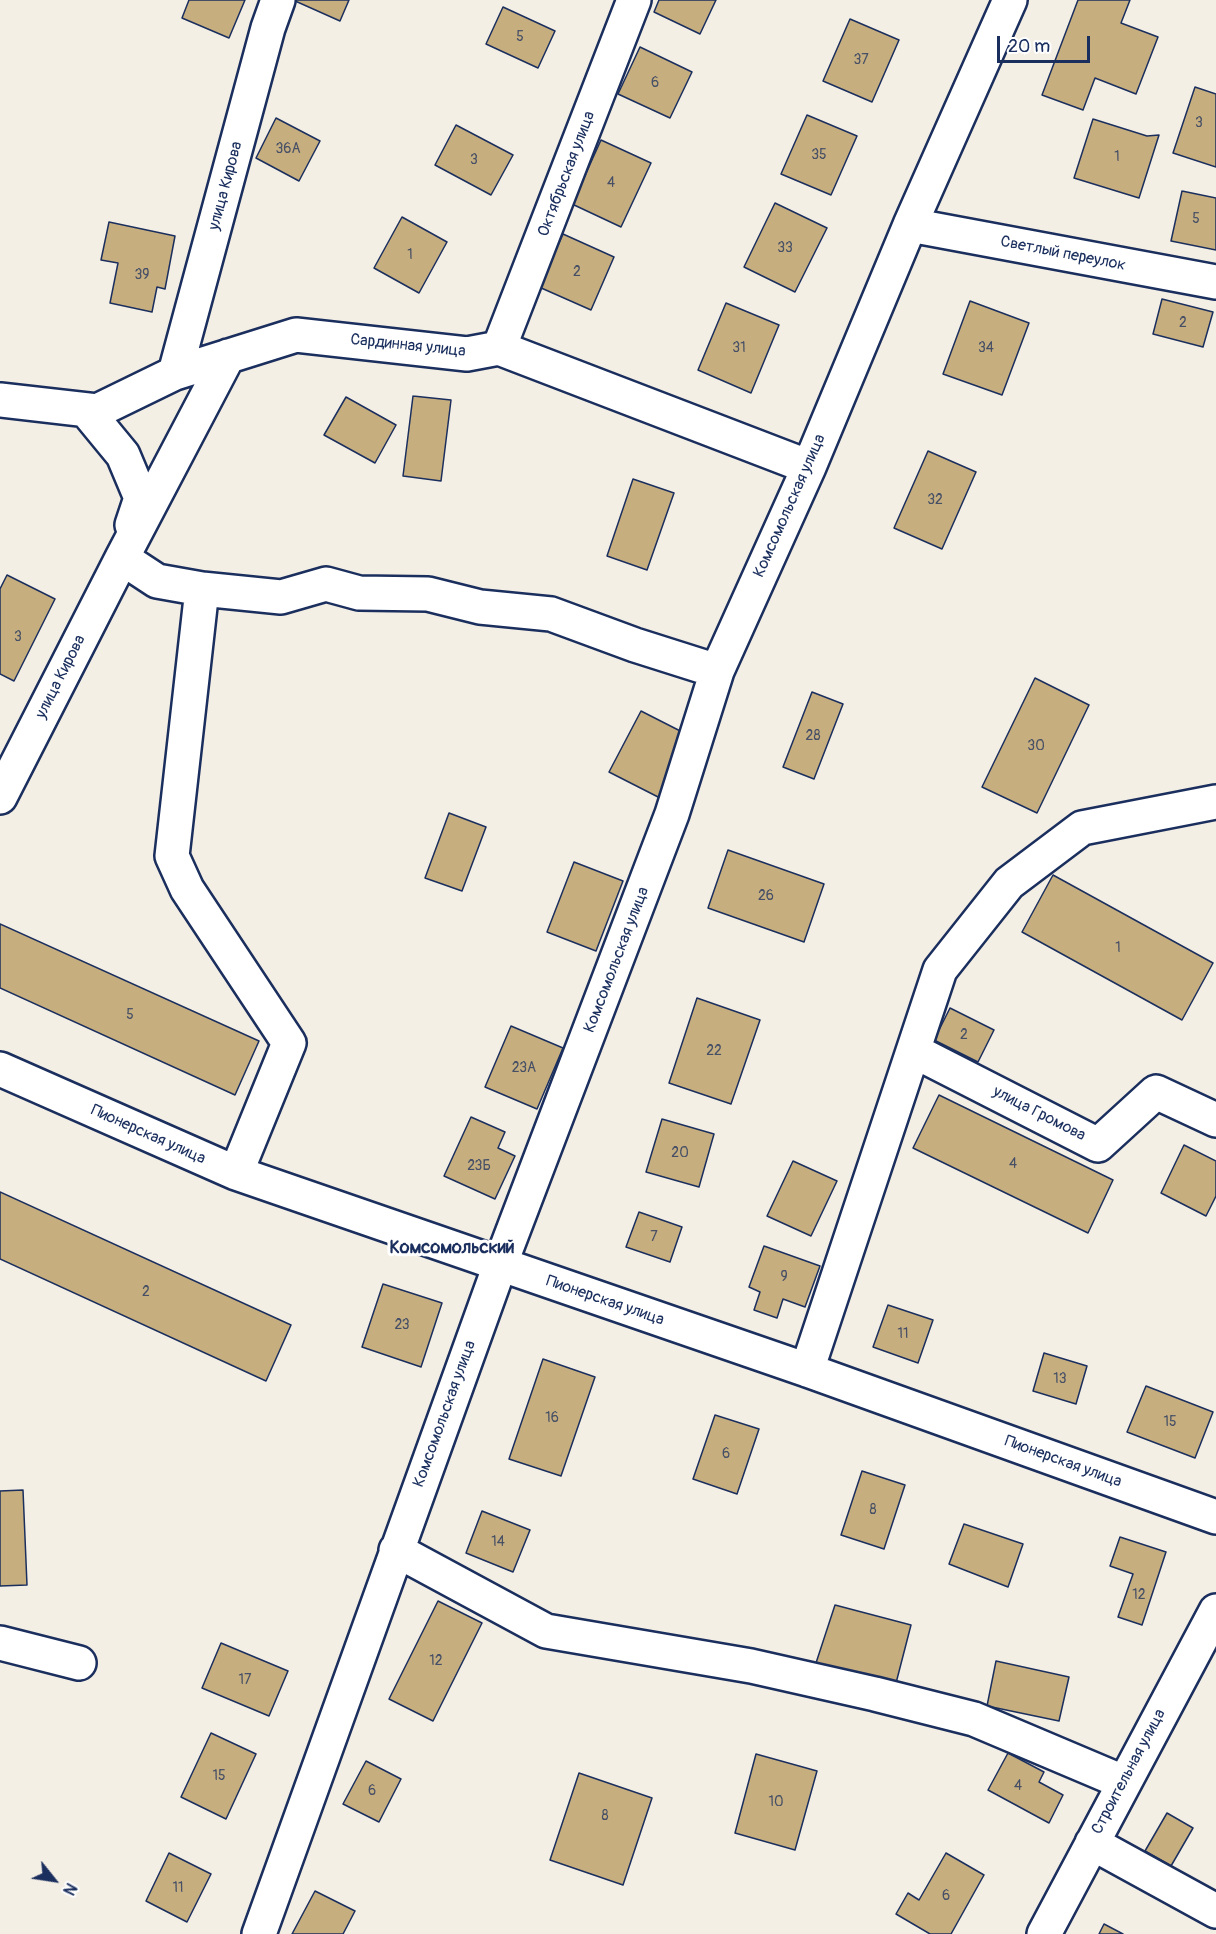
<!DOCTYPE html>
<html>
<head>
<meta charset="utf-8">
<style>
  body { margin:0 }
  #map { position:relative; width:1216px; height:1934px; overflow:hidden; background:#f4efe5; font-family:Pangolin,sans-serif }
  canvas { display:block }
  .north { position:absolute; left:24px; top:1850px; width:60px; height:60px; -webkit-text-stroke:4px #fff; paint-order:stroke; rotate:120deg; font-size:16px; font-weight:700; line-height:24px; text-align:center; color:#1b2f5e }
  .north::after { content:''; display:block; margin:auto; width:21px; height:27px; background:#1b2f5e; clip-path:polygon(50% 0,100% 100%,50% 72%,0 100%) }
  .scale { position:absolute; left:997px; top:36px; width:93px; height:27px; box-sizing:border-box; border:3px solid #1b2f5e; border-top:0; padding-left:8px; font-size:18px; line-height:21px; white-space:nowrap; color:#1b2f5e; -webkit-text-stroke:4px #fff; paint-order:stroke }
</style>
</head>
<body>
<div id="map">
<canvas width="1216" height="1934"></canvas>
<div class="north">N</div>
<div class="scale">20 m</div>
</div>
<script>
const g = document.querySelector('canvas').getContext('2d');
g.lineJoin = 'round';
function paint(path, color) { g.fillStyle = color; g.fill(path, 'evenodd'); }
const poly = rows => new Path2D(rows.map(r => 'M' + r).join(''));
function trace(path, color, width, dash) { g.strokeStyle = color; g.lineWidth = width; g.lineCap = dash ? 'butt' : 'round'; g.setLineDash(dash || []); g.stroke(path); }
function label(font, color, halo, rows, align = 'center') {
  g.font = font + ' Pangolin,sans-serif'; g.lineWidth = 6; g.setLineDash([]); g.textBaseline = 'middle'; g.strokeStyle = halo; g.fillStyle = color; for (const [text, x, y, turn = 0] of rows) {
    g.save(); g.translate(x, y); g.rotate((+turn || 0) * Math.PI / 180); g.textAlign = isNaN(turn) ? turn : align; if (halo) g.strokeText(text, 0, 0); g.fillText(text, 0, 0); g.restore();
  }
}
const building = poly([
  [189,0,245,0,229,38,182,18,189,0],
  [293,0,349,0,340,21,293,0],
  [659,0,716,0,700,34,654,12,659,0],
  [1078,0,1130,0,1121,23,1158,37,1136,94,1095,78,1083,110,1042,95,1078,0],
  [503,7,555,31,538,68,486,44,503,7],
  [850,19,899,40,872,102,823,81,850,19],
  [640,47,692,72,670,118,618,94,640,47],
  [1195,87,1216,94,1216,167,1173,153,1195,87],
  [807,115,857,136,831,195,781,174,807,115],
  [276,118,320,141,299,181,256,158,276,118],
  [1093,119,1147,136,1159,135,1139,198,1074,178,1093,119],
  [456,125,513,155,491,195,435,165,456,125],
  [601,140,651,163,621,227,572,204,601,140],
  [1182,191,1216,198,1216,250,1171,241,1182,191],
  [775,203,827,228,795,292,744,267,775,203],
  [402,217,447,242,419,293,374,268,402,217],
  [109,222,175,236,165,289,157,287,152,312,110,303,118,263,101,260,109,222],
  [563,234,614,257,591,310,539,287,563,234],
  [1162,299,1213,312,1203,347,1153,334,1162,299],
  [970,301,1029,323,1002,395,943,374,970,301],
  [726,303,779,325,751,393,698,370,726,303],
  [413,396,451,400,441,481,403,476,413,396],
  [346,397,396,425,375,463,324,435,346,397],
  [928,451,976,472,942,549,894,528,928,451],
  [633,479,674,493,647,570,607,556,633,479],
  [7,575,55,599,14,681,0,674,0,589,7,575],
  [1035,678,1089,705,1037,813,982,787,1035,678],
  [812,692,843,704,814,779,783,767,812,692],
  [641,711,694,738,662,799,609,772,641,711],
  [449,813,486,827,462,891,425,878,449,813],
  [728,850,824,884,804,942,708,908,728,850],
  [574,862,623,881,596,951,547,932,574,862],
  [1053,875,1213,963,1182,1020,1022,932,1053,875],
  [0,924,259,1041,235,1095,0,988,0,924],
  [697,998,760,1020,731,1104,669,1083,697,998],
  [950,1008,994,1030,978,1062,934,1040,950,1008],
  [511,1026,563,1048,537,1109,485,1087,511,1026],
  [939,1095,1113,1180,1088,1233,913,1148,939,1095],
  [471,1117,505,1132,498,1148,515,1156,495,1199,444,1176,471,1117],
  [662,1119,714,1134,699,1187,646,1172,662,1119],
  [1184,1145,1216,1161,1216,1196,1206,1216,1161,1193,1184,1145],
  [793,1161,837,1181,811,1236,767,1216,793,1161],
  [0,1192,291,1325,266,1381,0,1259,0,1192],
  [639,1212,682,1227,670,1262,626,1247,639,1212],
  [764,1246,820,1266,805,1307,783,1299,777,1318,754,1310,760,1292,749,1287,764,1246],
  [383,1284,442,1303,421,1367,362,1347,383,1284],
  [888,1305,933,1320,918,1363,873,1347,888,1305],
  [1044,1353,1087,1366,1076,1404,1033,1391,1044,1353],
  [543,1359,595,1377,561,1476,509,1459,543,1359],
  [1146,1386,1213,1412,1195,1458,1127,1432,1146,1386],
  [715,1415,759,1429,737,1494,693,1479,715,1415],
  [862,1471,905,1485,884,1549,841,1535,862,1471],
  [23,1490,27,1585,0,1586,0,1491,23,1490],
  [482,1511,530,1530,513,1572,466,1553,482,1511],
  [964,1524,1023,1544,1008,1587,949,1564,964,1524],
  [1120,1537,1166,1552,1142,1625,1118,1617,1133,1574,1110,1566,1120,1537],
  [438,1601,482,1623,433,1721,389,1699,438,1601],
  [835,1605,911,1625,895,1687,815,1666,835,1605],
  [221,1643,288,1671,269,1716,202,1688,221,1643],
  [996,1661,1069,1677,1059,1721,987,1706,996,1661],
  [211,1733,256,1754,226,1819,181,1797,211,1733],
  [1008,1753,1044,1772,1039,1782,1063,1795,1049,1823,988,1790,1008,1753],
  [756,1754,817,1771,795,1850,735,1833,756,1754],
  [366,1761,401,1779,379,1822,343,1804,366,1761],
  [579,1773,652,1798,623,1885,550,1860,579,1773],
  [1167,1813,1193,1828,1171,1866,1145,1851,1167,1813],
  [169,1853,211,1874,187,1922,146,1901,169,1853],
  [946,1853,984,1875,951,1934,930,1934,896,1914,908,1893,919,1900,946,1853],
  [315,1891,355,1911,343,1934,292,1934,315,1891],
  [1104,1924,1123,1934,1099,1934,1104,1924]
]);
paint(building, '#c6ae7e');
trace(building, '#1b2f5e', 1.5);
const minor = poly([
  [910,225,1216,282],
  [499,348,634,0],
  [175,373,268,28,278,0],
  [0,400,97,411,175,373,296,335,467,354,499,348,809,467],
  [86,410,123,455,141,498,132,525],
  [122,558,157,581,202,589,281,597,326,584,359,593,428,594,480,607,551,614,635,645,717,671],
  [202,589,172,856,187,889,289,1043,236,1173],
  [0,797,122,558,228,356],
  [914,1051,1098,1145,1156,1092,1216,1120],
  [0,1069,236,1173,807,1370,1216,1517],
  [807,1370,940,970,1009,883,1082,828,1216,802],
  [396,1550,546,1631,751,1666,875,1694,974,1719,1123,1782],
  [0,1643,79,1663],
  [1092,1843,1216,1911],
  [259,1934,500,1265,672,814,717,671,809,467,910,225,1010,0],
  [1044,1934,1216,1611]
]);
trace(minor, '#1b2f5e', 38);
trace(minor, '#fff', 33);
label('14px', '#464f66', null, [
  ["5",520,37],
  ["37",861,60],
  ["6",655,83],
  ["3",1199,123],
  ["36А",288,149],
  ["35",819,155],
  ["1",1117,157],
  ["3",474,160],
  ["4",611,183],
  ["5",1196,219],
  ["33",785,248],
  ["1",410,255],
  ["2",577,272],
  ["39",142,275],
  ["2",1183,323],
  ["31",739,348],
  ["34",986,348],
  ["32",935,500],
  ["3",18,637],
  ["28",813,736],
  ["30",1036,746],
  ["26",766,896],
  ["1",1118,948],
  ["5",130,1015],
  ["2",964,1035],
  ["22",714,1051],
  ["23А",524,1068],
  ["20",680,1153],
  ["4",1013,1164],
  ["23Б",479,1166],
  ["7",654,1237],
  ["9",784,1277],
  ["2",146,1292],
  ["23",402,1325],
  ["11",903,1334],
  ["13",1060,1379],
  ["16",552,1418],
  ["15",1170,1422],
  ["6",726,1454],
  ["8",873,1510],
  ["14",498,1542],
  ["12",1139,1595],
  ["12",436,1661],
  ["17",245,1680],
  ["15",219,1776],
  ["4",1018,1786],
  ["6",372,1791],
  ["10",776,1802],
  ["8",605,1816],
  ["11",178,1888],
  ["6",946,1896]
]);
label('16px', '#1b2f5e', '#fff', [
  ["Октябрьская улица",567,174,-69],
  ["улица Кирова",226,186,-75],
  ["Светлый переулок",1063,254,11],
  ["Сардинная улица",408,346,6],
  ["Комсомольская улица",790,506,-66],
  ["улица Кирова",61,677,-63],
  ["Комсомольская улица",617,960,-69],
  ["улица Громова",1039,1114,27],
  ["Пионерская улица",148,1135,24],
  ["Пионерская улица",605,1301,19],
  ["Комсомольская улица",445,1414,-70],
  ["Пионерская улица",1063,1462,20],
  ["Строительная улица",1129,1772,-62]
]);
label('bold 18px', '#1b2f5e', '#fff', [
  ["Комсомольский",452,1248]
]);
</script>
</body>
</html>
